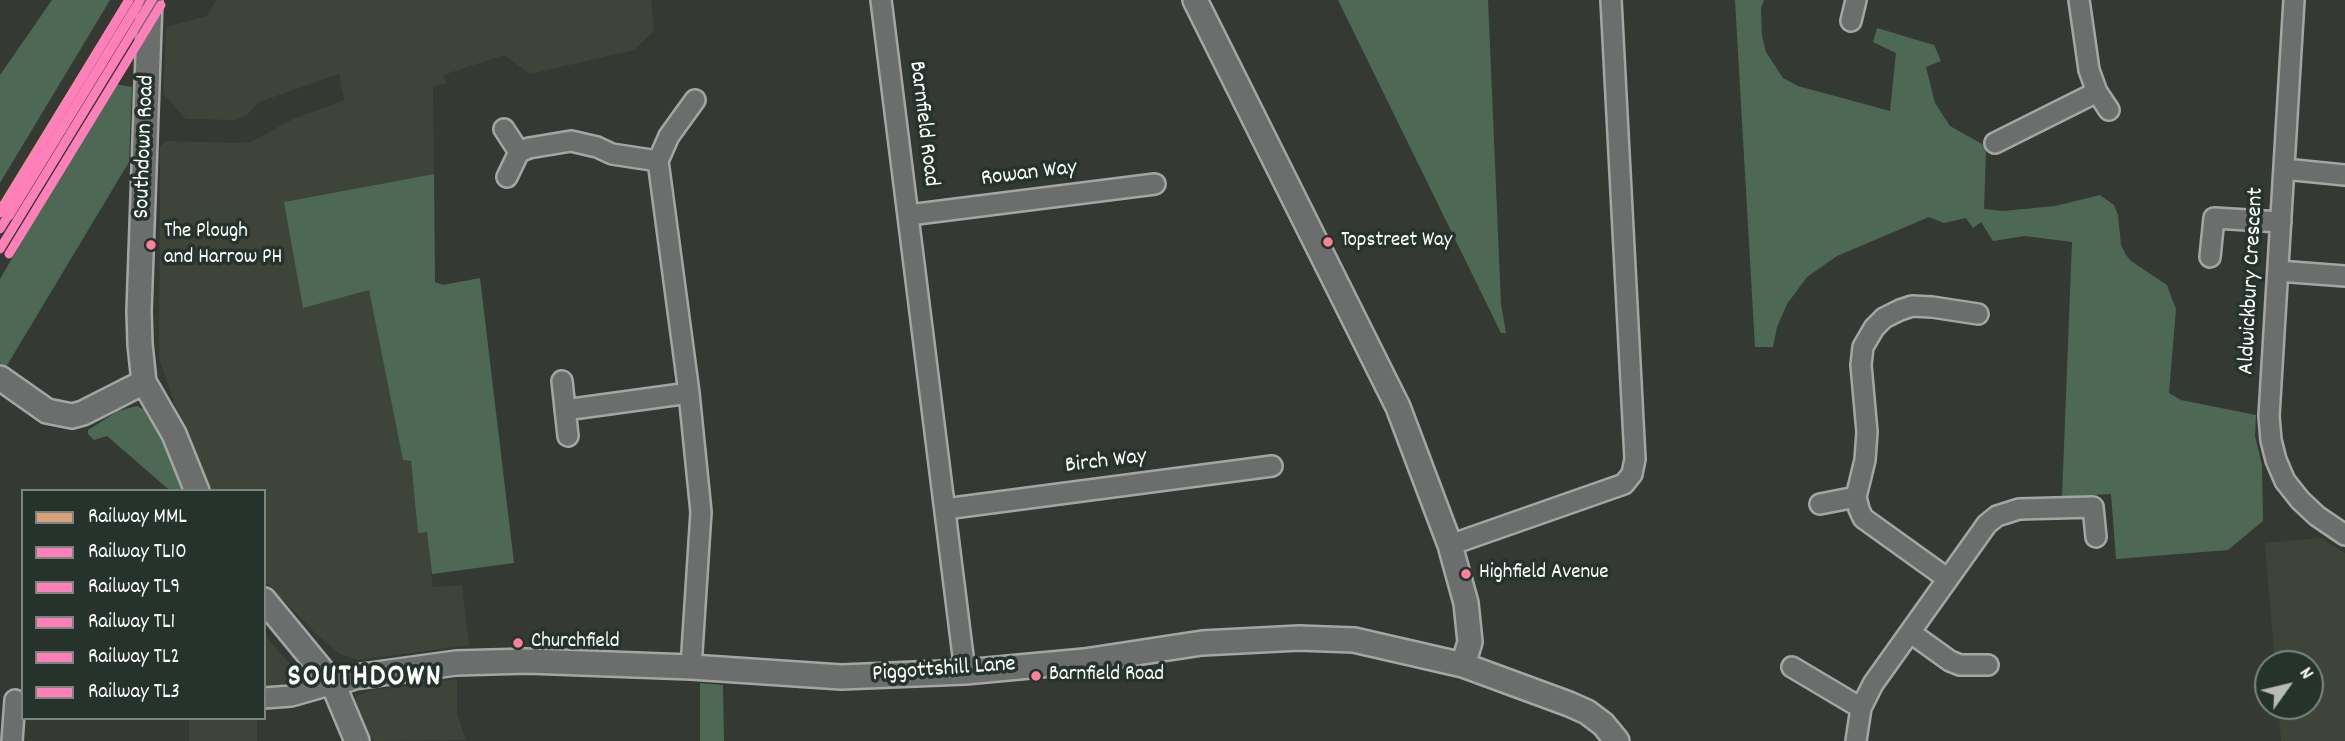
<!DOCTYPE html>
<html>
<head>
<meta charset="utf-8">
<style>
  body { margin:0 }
  #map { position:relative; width:2345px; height:741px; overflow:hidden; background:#343934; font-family:Dekko,sans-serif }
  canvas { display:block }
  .legend { position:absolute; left:21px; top:489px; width:245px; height:231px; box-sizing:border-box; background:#26332d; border:2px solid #7d8581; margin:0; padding:9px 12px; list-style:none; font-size:21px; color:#fff }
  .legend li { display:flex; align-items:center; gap:14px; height:35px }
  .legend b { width:35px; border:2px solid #7d8581 }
  .north { position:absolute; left:2254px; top:650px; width:70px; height:70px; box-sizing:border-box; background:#26332d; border:2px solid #7d8581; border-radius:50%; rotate:56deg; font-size:19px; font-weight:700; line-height:28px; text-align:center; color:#fff }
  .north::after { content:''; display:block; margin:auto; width:24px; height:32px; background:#b8bab8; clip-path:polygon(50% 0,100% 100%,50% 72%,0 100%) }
</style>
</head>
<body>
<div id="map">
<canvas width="2345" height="741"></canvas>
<ul class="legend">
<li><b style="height:9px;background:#d9a179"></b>Railway MML</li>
<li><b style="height:9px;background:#ff80b9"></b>Railway TL10</li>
<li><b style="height:9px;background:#ff80b9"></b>Railway TL9</li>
<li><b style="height:9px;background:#ff80b9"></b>Railway TL1</li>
<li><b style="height:9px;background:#ff80b9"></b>Railway TL2</li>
<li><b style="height:9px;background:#ff80b9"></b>Railway TL3</li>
</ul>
<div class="north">N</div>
</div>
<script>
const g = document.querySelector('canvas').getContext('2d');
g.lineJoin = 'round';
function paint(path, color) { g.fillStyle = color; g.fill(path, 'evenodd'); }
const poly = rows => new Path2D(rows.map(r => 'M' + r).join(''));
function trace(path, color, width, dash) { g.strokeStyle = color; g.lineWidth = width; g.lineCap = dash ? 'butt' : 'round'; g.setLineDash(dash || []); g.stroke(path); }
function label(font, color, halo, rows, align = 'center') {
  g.font = font + ' Dekko,sans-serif'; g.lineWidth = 7; g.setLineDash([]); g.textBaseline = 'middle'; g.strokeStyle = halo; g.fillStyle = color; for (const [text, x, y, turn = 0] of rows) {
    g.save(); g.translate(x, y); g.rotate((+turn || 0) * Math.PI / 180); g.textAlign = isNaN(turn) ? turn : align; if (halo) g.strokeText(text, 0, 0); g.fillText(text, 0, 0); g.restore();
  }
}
paint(poly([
  [216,0,651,0,654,31,634,50,530,74,504,55,443,75,447,83,433,86,434,174,284,202,369,289,403,459,411,461,418,532,427,531,433,587,462,585,469,645,358,660,340,654,316,634,264,580,264,491,210,491,183,428,159,358,160,147,166,141,236,143,251,142,291,120,344,100,339,74,259,102,247,115,236,120,186,119,163,94,166,27,207,16],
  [2321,538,2345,553,2345,741,2281,741,2278,706,2310,706,2310,664,2275,664,2265,543],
  [264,634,296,671,292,678,279,686,264,687],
  [457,679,457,714,466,740,375,741,359,725,354,707,357,696,368,691],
  [189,718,257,718,257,741,189,741]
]), '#3e4439');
paint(poly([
  [52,0,110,0,0,183,0,75],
  [1338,0,1488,0,1501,304,1506,333,1501,333],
  [1735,0,1764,0,1761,8,1762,36,1766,52,1783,78,1798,86,1890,111,1896,53,1873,42,1877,28,1934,45,1941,61,1926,67,1935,103,1950,126,1982,144,1986,150,1984,209,2003,211,2055,206,2100,195,2114,205,2118,215,2121,245,2126,255,2131,261,2167,285,2172,299,2176,309,2169,393,2181,400,2256,415,2255,436,2262,465,2263,521,2228,550,2116,559,2111,494,2062,497,2072,242,2025,236,1993,241,1981,222,1973,228,1966,218,1944,223,1929,217,1837,256,1807,277,1787,304,1777,327,1773,347,1755,347],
  [114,84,132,87,129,162,6,367,0,363,0,279],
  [434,174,435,282,443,285,480,278,514,563,432,574,427,532,418,533,411,461,403,460,369,290,303,308,284,202],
  [137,406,153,414,190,491,174,491,167,488,107,436,94,440,88,434,88,430,118,411],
  [700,683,723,685,724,741,700,741]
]), '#4d6955');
const minor = poly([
  [881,0,965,672],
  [2294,0,2269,416,2271,440,2276,460,2285,481,2300,500,2317,516,2345,535],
  [1851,21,1856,0],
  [2097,92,2109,110],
  [504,129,519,152],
  [1995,143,2097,92,2089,70,2079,0],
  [2284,169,2345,175],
  [507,177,519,152,529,148,571,141,597,147,612,154,658,161],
  [909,215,1155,184],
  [2210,257,2214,218,2281,222],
  [2278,271,2345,276],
  [562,381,568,436],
  [565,410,689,393],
  [1820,504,1856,497],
  [945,509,1272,466],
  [1450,545,1624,484,1632,474,1635,459,1611,0],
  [1948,579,1863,518,1859,509,1856,497,1865,460,1867,432,1861,365,1863,347,1874,328,1884,318,1900,310,1912,306,1932,307,1978,314],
  [1911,633,1950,661,1960,665,1988,665],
  [691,667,701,512,689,393,658,161,669,136,695,100],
  [1792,667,1861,708,1856,741],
  [264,698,291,696,333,684],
  [1861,708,1873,684,1987,524,1997,516,2019,509,2093,507,2096,537],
  [12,741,15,700]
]);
const tertiary = poly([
  [150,0,139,311,140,344,144,382,174,434,197,491],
  [1195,0,1398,407,1450,545,1466,603,1470,642,1463,665],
  [0,378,47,411,72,416,83,413,144,382],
  [264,600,333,684,357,741],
  [333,684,355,677,456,663,527,661,691,667,841,677,965,672,1084,661,1202,643,1299,638,1354,640,1463,665,1569,704,1587,712,1603,724,1617,741]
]);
trace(minor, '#a4a6a4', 24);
trace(tertiary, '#a4a6a4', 28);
trace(minor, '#6b6e6d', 19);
trace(tertiary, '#6b6e6d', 23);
trace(poly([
  [0,211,129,0]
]), '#d9a179', 9);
trace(poly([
  [0,249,152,0]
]), '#ff80b9', 9);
trace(poly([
  [9,254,161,5]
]), '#ff80b9', 9);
trace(poly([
  [0,229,140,0]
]), '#ff80b9', 9);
trace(poly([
  [0,213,129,0]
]), '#ff80b9', 9);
trace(poly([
  [9,216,138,5]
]), '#ff80b9', 9);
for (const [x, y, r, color] of [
  [1328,242,6,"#ff8098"],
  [151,245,6,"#ff8098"],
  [1466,574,6,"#ff8098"],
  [518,643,6,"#ff8098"],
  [1036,676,6,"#ff8098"]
]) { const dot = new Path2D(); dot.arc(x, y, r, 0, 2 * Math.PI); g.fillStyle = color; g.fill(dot); trace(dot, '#26332d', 2.5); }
label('21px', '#fff', '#26332d', [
  ["The Plough",164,233],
  ["and Harrow PH",164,259],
  ["Topstreet Way",1341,242],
  ["Highfield Avenue",1479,574],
  ["Churchfield",531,643],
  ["Barnfield Road",1049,676]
], 'left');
label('23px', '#fff', '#26332d', [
  ["Barnfield Road",922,124,83],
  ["Southdown Road",146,147,-88],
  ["Rowan Way",1029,175,-7],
  ["Aldwickbury Crescent",2253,281,-87],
  ["Birch Way",1106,463,-7],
  ["Piggottshill Lane",944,671,-4]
]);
g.letterSpacing = '2px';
label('bold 30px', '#fff', '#26332d', [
  ["SOUTHDOWN",365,680]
]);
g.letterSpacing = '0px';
</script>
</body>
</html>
